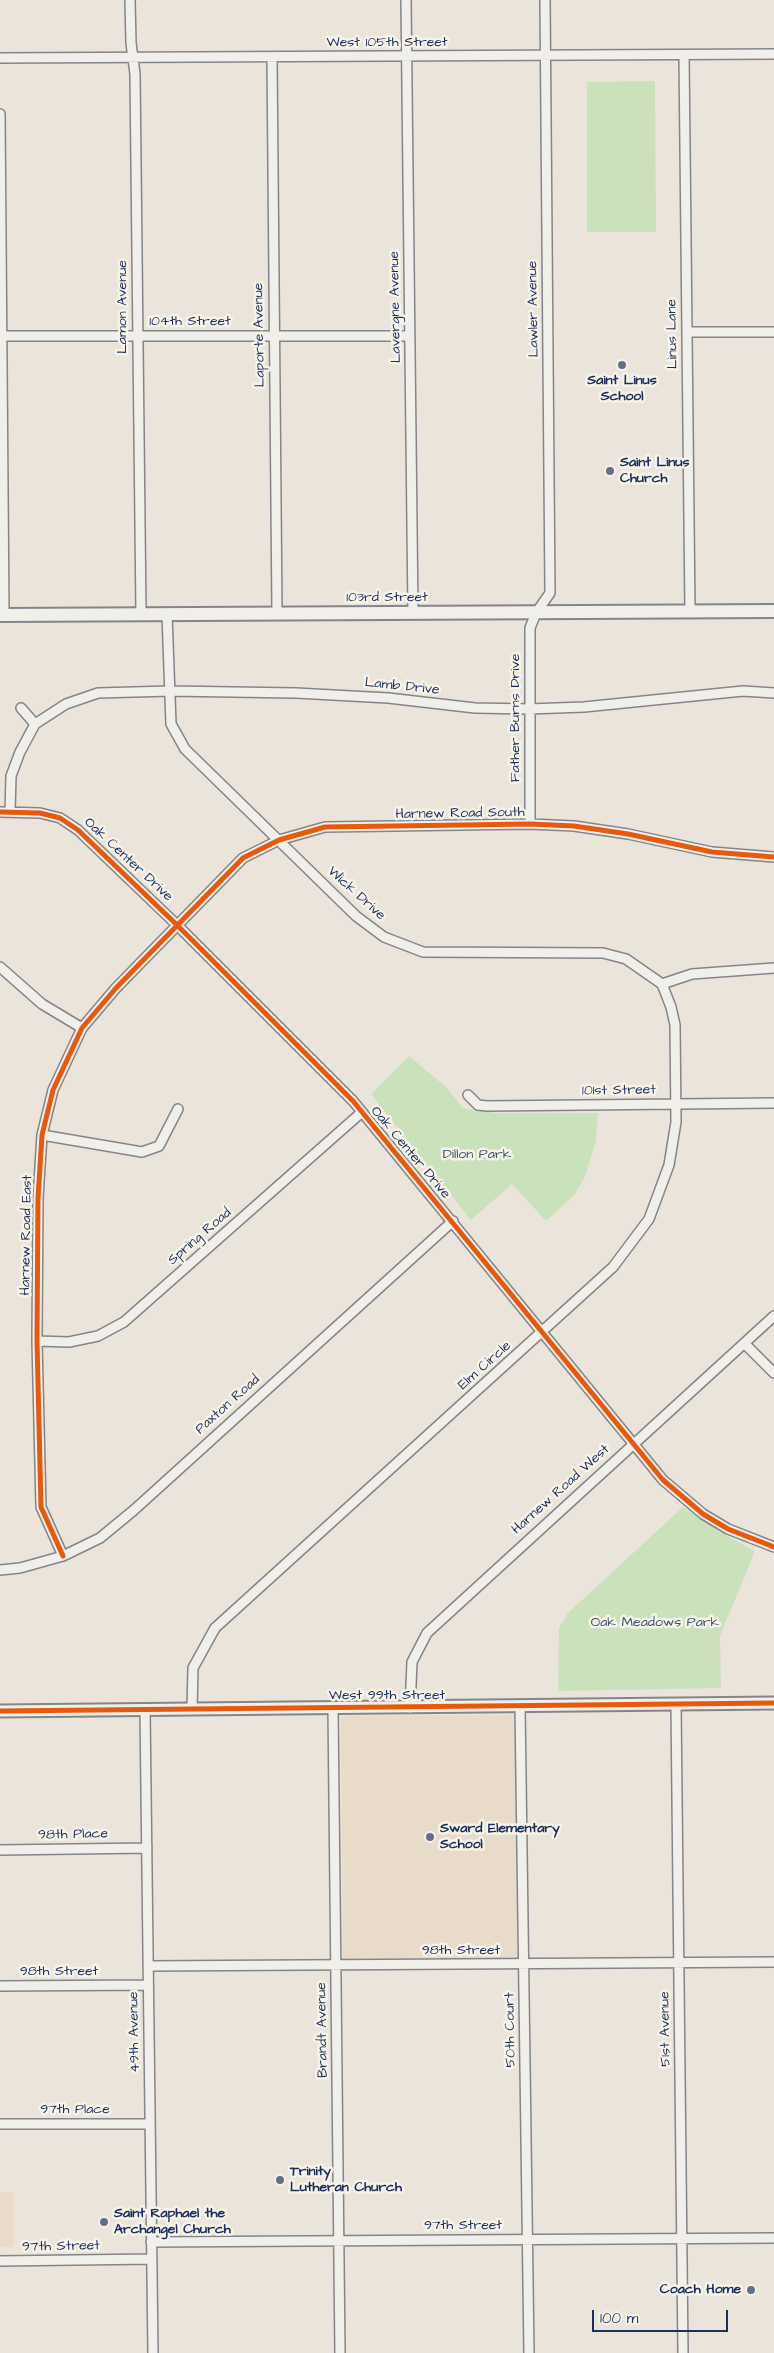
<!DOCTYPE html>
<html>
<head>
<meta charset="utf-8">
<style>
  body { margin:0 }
  #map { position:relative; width:774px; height:2353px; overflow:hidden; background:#eae4da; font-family:"Architects Daughter",sans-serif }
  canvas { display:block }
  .scale { position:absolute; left:592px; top:2310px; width:136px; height:22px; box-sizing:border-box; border:2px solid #1b2f5e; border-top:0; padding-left:6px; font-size:15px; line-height:18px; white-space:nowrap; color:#1b2f5e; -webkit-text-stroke:4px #f7f3e8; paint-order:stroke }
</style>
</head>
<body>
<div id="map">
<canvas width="774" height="2353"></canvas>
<div class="scale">100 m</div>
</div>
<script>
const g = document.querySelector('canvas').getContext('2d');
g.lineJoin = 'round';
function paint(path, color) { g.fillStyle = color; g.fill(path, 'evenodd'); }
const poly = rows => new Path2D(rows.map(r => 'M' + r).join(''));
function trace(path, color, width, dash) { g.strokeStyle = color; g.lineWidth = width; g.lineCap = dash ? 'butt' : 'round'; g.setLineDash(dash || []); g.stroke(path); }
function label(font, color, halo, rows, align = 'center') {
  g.font = font + ' "Architects Daughter",sans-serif'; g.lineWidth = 5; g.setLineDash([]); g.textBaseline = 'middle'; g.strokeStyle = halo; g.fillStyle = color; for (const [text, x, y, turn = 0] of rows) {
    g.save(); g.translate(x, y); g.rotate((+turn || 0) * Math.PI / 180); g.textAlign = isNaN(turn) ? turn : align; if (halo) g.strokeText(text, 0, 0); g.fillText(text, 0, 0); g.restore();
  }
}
paint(poly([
  [516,1715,519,1958,343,1959,341,1716],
  [0,2192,13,2192,13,2247,0,2247]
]), '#e9dbca');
paint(poly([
  [655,81,656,232,587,232,587,82],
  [409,1056,447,1088,463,1108,495,1113,598,1113,596,1141,585,1176,575,1194,546,1221,512,1184,471,1220,371,1094],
  [683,1507,729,1537,755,1551,720,1636,721,1688,558,1691,559,1628,568,1613]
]), '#cae2bb');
const minor = poly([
  [130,0,131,43,135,74,141,614],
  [406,0,413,613],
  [684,55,690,612],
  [272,57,277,614],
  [0,58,774,54],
  [0,114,4,615],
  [687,332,774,332],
  [0,336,410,336],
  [167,614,171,724,185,749,356,916,384,937,423,952,603,953,626,959,662,984,692,974,774,968],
  [21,708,35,724],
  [0,812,40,813,60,818,78,830,177,925,353,1101,663,1480,703,1514,728,1529,774,1547],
  [10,812,11,776,20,752,35,724,66,704,98,693,170,691,296,693,388,698,475,708,529,709,584,707,743,691,774,693],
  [530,824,530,628,536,613,550,593,545,0],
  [0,967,42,1004,82,1028],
  [468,1095,478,1105,487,1106,774,1103],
  [42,1135,142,1152,159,1146,178,1109],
  [37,1341,69,1342,98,1336,124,1322,362,1112],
  [745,1344,774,1373],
  [63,1556,41,1507,37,1341,38,1198,42,1135,53,1090,82,1028,116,988,243,858,279,840,325,827,530,824,574,826,628,834,712,852,774,857],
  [0,1570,20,1568,63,1556,100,1538,134,1510,453,1221],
  [676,1704,683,2353],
  [520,1706,529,2353],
  [333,1707,340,2353],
  [410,1708,412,1662,427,1633,774,1316],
  [192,1709,193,1668,215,1628,613,1267,649,1219,669,1165,676,1122,675,1025,671,1007,662,984],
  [145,1710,153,2353],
  [0,1850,147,1848],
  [148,1966,774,1962],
  [0,1986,148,1985],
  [0,2124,150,2124],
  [151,2242,774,2238],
  [0,2261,152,2259]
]);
const tertiary = poly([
  [0,1711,774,1703]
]);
const secondary = poly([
  [0,615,774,611]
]);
trace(minor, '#84858a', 12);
trace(tertiary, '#84858a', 15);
trace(secondary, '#84858a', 16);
trace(minor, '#f1efea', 9);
trace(tertiary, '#f1efea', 11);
trace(secondary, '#f1efea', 12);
trace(poly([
  [0,812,40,813,60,818,78,830,177,925,353,1101,663,1480,703,1514,728,1529,774,1547],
  [63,1556,41,1507,37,1341,38,1198,42,1135,53,1090,82,1028,116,988,243,858,279,840,325,827,530,824,574,826,628,834,712,852,774,857],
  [0,1711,774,1703]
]), '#e8590c', 5);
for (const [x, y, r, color] of [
  [622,365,5,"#636e89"],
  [610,471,5,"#636e89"],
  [430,1837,5,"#636e89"],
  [280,2180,5,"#636e89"],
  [104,2222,5,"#636e89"],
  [751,2290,5,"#636e89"]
]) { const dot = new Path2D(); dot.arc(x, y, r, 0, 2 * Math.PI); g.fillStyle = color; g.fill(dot); trace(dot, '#f7f3e8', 2); }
label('14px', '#1b2f5e', '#f7f3e8', [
  ["West 105th Street",387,43],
  ["Lamon Avenue",123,307,-90],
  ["Lavergne Avenue",396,307,-91],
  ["Lawler Avenue",534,309,-91],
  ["104th Street",190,322],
  ["Linus Lane",673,334,-91],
  ["Laporte Avenue",260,335,-91],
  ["103rd Street",387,598],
  ["Lamb Drive",402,687,6],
  ["Father Burns Drive",516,718,-90],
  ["Harnew Road South",460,814,-1],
  ["Oak Center Drive",128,860,43],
  ["Wick Drive",356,894,42],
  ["101st Street",619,1091,-1],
  ["Oak Center Drive",410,1153,50],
  ["Harnew Road East",27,1235,-89],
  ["Spring Road",200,1237,-41],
  ["Elm Circle",485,1366,-42],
  ["Paxton Road",228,1405,-42],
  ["Harnew Road West",561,1490,-42],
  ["West 99th Street",387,1696],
  ["98th Place",73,1835,-1],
  ["98th Street",461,1951],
  ["98th Street",59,1972],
  ["51st Avenue",666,2029,-91],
  ["Brandt Avenue",323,2030,-91],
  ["50th Court",511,2030,-91],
  ["49th Avenue",135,2032,-91],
  ["97th Place",75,2110],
  ["97th Street",463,2226],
  ["97th Street",61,2247,-1]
]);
label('bold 14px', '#1b2f5e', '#f7f3e8', [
  ["Saint Linus",622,381,"center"],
  ["School",622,397,"center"],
  ["Saint Linus",620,463],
  ["Church",620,479],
  ["Sward Elementary",440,1829],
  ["School",440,1845],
  ["Trinity",290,2172],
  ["Lutheran Church",290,2188],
  ["Saint Raphael the",114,2214],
  ["Archangel Church",114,2230],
  ["Coach Home",741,2290,"right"]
], 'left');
label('14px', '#39536c', '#f7f3e8', [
  ["Dillon Park",477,1155],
  ["Oak Meadows Park",655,1623]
]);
</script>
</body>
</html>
